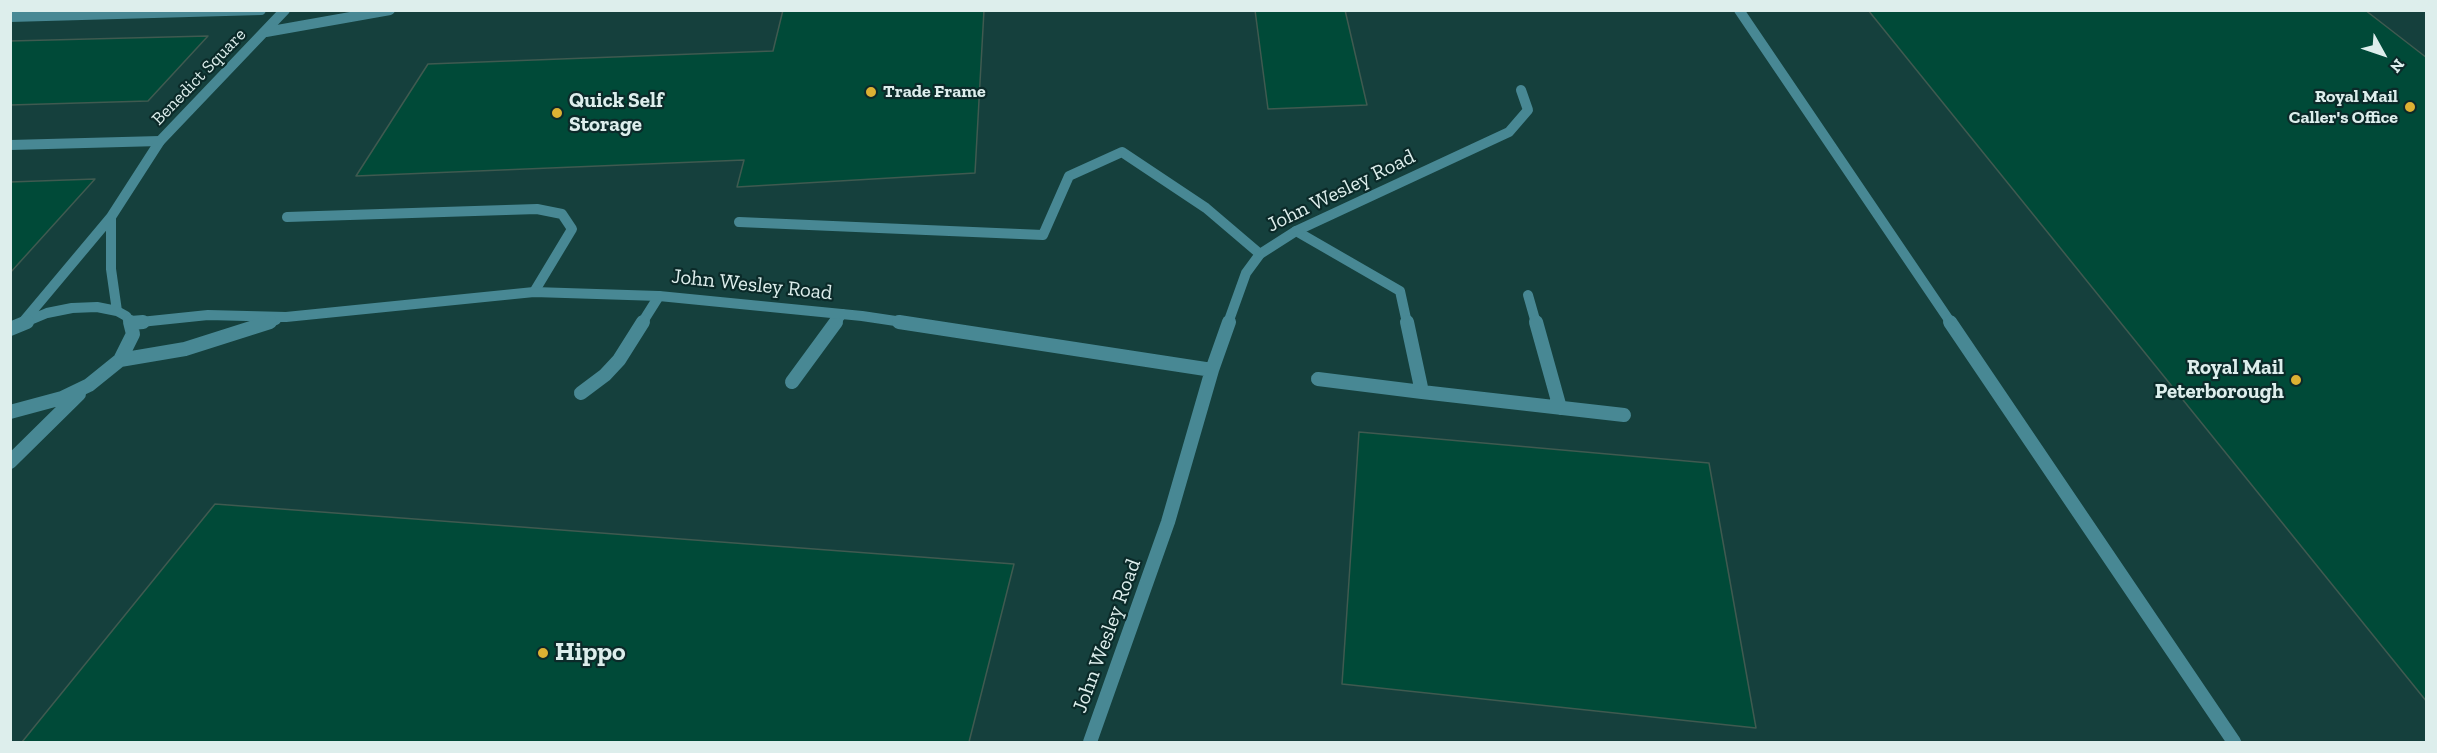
<!DOCTYPE html>
<html>
<head>
<meta charset="utf-8">
<style>
  body { margin:0 }
  #map { position:relative; width:2437px; height:753px; overflow:hidden; background:#163433; font-family:"Zilla Slab",serif }
  canvas { display:block }
  .frame { position:absolute; inset:0; border:12px solid #ddeeec; pointer-events:none }
  .north { position:absolute; left:2353px; top:24px; width:60px; height:60px; -webkit-text-stroke:4px #0b2a29; paint-order:stroke; rotate:130deg; font-size:16px; font-weight:700; line-height:24px; text-align:center; color:#ddeeec }
  .north::after { content:''; display:block; margin:auto; width:21px; height:27px; background:#ddeeec; clip-path:polygon(50% 0,100% 100%,50% 72%,0 100%) }
</style>
</head>
<body>
<div id="map">
<canvas width="2437" height="753"></canvas>
<div class="frame"></div>
<div class="north">N</div>
</div>
<script>
const g = document.querySelector('canvas').getContext('2d');
g.lineJoin = 'round';
function paint(path, color) { g.fillStyle = color; g.fill(path, 'evenodd'); }
const poly = rows => new Path2D(rows.map(r => 'M' + r).join(''));
function trace(path, color, width, dash) { g.strokeStyle = color; g.lineWidth = width; g.lineCap = dash ? 'butt' : 'round'; g.setLineDash(dash || []); g.stroke(path); }
function label(font, color, halo, rows, align = 'center') {
  g.font = font + ' "Zilla Slab",serif'; g.lineWidth = 4.5; g.setLineDash([]); g.textBaseline = 'middle'; g.strokeStyle = halo; g.fillStyle = color; for (const [text, x, y, turn = 0] of rows) {
    g.save(); g.translate(x, y); g.rotate((+turn || 0) * Math.PI / 180); g.textAlign = isNaN(turn) ? turn : align; if (halo) g.strokeText(text, 0, 0); g.fillText(text, 0, 0); g.restore();
  }
}
paint(poly([
  [11,11,2426,11,2426,742,11,742]
]), '#15403d');
const building = poly([
  [783,10,984,10,975,173,737,187,744,160,356,176,428,64,773,51,783,10],
  [1255,10,1345,10,1367,105,1268,109,1255,10],
  [1868,10,2365,10,2427,58,2427,702,1868,10],
  [208,36,148,101,10,105,10,41,208,36],
  [95,179,10,273,10,182,95,179],
  [1359,432,1709,463,1756,728,1342,684,1359,432],
  [215,504,1014,564,969,742,22,742,215,504]
]);
paint(building, '#004a38');
trace(building, '#3f5a50', 1.5);
trace(poly([
  [1739,10,1951,323],
  [10,17,261,10],
  [266,32,390,10],
  [10,145,160,141],
  [287,217,537,209,562,214,572,229,534,292],
  [739,222,1043,235,1069,176,1122,152,1206,208,1260,254],
  [1296,231,1400,291,1407,323],
  [1528,295,1536,323],
  [642,323,659,296],
  [835,323,842,314]
]), '#488894', 10);
trace(poly([
  [1407,322,1422,392,1624,415],
  [1536,322,1560,408],
  [1950,322,2234,742],
  [1318,379,1422,392],
  [792,382,836,322],
  [581,393,605,375,619,360,643,322]
]), '#488894', 14);
trace(poly([
  [111,217,111,269,117,311],
  [23,322,111,217,160,141,285,10],
  [23,323,47,313,72,308,97,307,117,311,126,316,131,323],
  [131,323,208,315,286,317,534,292,659,296,862,316,909,323],
  [266,323,276,320],
  [1228,323,1246,273,1260,254,1296,231,1509,132,1528,110,1521,90]
]), '#488894', 10);
trace(poly([
  [899,322,1212,370],
  [131,323,143,322],
  [10,329,27,322],
  [120,360,185,349,270,322],
  [10,412,62,398,89,385,120,360,133,334,130,322],
  [10,462,79,394],
  [1090,742,1168,522,1212,370,1229,322]
]), '#488894', 14);
for (const [x, y, r, color] of [
  [871,92,6,"#ddb133"],
  [2410,107,6,"#ddb133"],
  [557,113,6,"#ddb133"],
  [2296,380,6,"#ddb133"],
  [543,653,6,"#ddb133"]
]) { const dot = new Path2D(); dot.arc(x, y, r, 0, 2 * Math.PI); g.fillStyle = color; g.fill(dot); trace(dot, '#0b2a29', 2); }
label('18px', '#ddeeec', '#0b2a29', [
  ["Benedict Square",199,77,-46]
]);
label('bold 18px', '#ddeeec', '#0b2a29', [
  ["Trade Frame",883,92],
  ["Royal Mail",2398,97,"right"],
  ["Caller's Office",2398,118,"right"]
], 'left');
label('bold 21px', '#ddeeec', '#0b2a29', [
  ["Quick Self",569,101],
  ["Storage",569,125],
  ["Royal Mail",2284,368,"right"],
  ["Peterborough",2284,392,"right"]
], 'left');
label('21px', '#ddeeec', '#0b2a29', [
  ["John Wesley Road",1341,191,-26],
  ["John Wesley Road",752,285,6],
  ["John Wesley Road",1107,636,-70]
]);
label('bold 26px', '#ddeeec', '#0b2a29', [
  ["Hippo",555,653]
], 'left');
</script>
</body>
</html>
